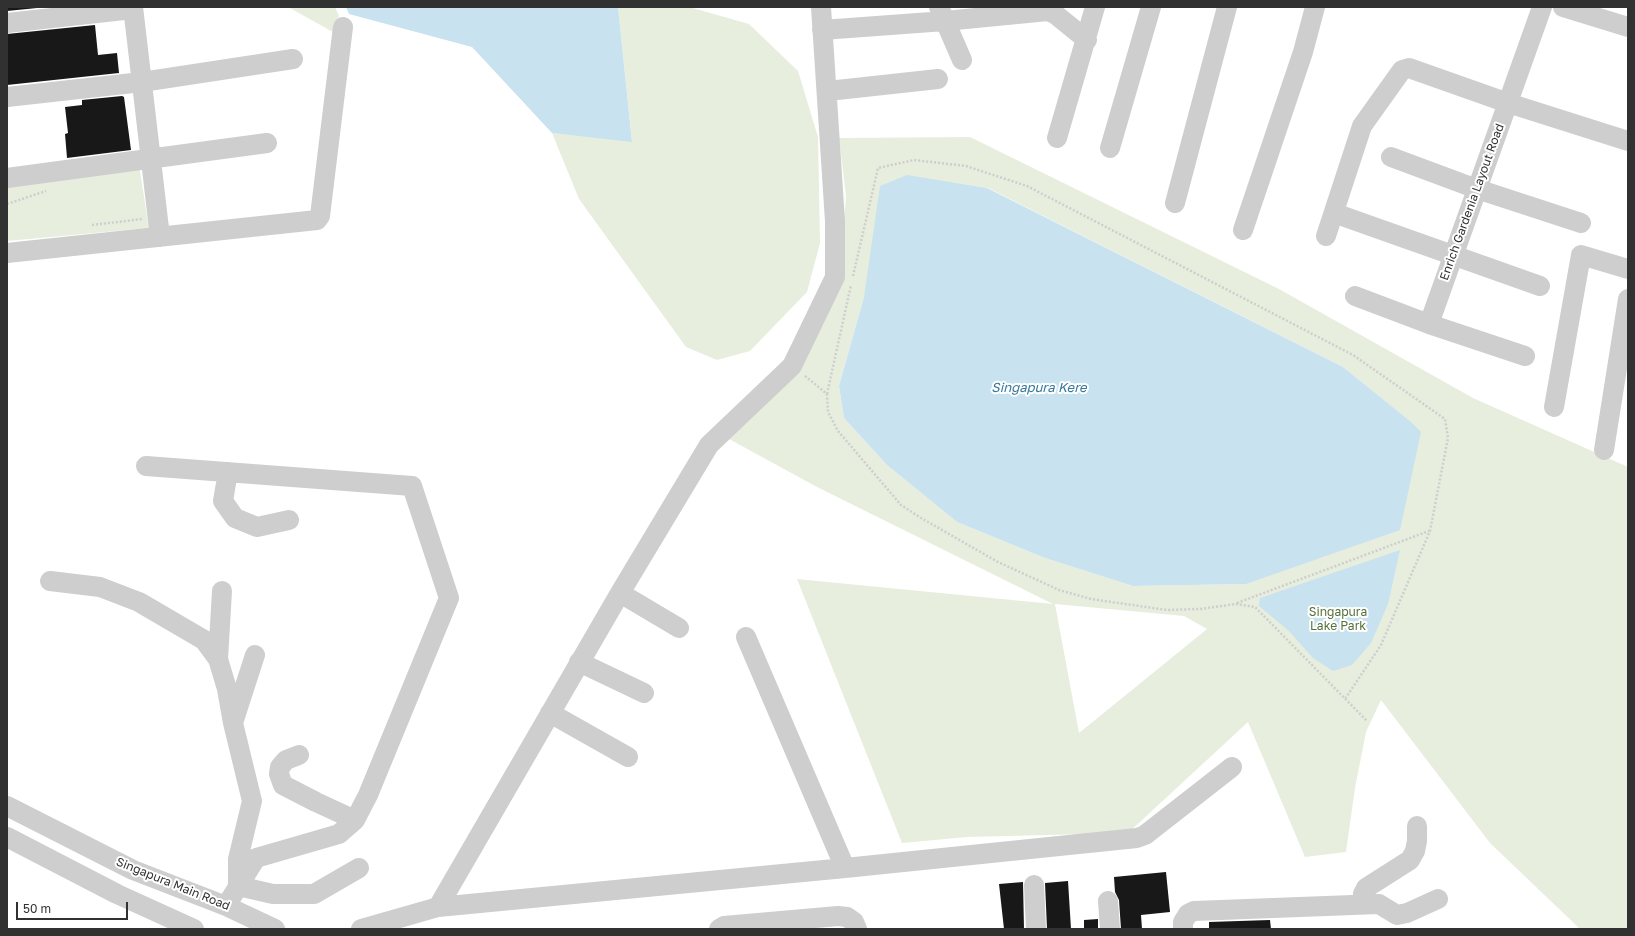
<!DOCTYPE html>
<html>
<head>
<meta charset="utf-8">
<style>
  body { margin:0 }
  #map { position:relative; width:1635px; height:936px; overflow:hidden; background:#fff; font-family:"Golos Text",sans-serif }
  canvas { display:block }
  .frame { position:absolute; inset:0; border:8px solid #313131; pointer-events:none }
  .scale { position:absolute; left:16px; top:902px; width:112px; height:18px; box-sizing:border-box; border:2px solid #313131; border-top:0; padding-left:5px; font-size:12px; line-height:14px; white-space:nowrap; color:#313131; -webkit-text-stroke:3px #fff; paint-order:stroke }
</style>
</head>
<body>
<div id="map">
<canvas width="1635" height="936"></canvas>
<div class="frame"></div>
<div class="scale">50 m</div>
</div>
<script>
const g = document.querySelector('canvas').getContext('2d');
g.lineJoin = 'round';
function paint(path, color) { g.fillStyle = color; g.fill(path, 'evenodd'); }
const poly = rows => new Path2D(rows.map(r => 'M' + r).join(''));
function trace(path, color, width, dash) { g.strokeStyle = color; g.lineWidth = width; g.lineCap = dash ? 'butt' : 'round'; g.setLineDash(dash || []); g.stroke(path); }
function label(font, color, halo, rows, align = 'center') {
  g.font = font + ' "Golos Text",sans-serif'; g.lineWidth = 4; g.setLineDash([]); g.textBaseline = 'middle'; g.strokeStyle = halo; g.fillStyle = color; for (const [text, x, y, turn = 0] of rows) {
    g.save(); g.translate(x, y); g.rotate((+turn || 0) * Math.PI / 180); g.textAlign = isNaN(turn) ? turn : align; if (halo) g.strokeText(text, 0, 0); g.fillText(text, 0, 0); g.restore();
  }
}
paint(poly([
  [288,7,335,7,339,16,333,32],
  [618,7,689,7,749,24,798,71,818,137,820,243,807,292,750,351,717,360,686,347,579,199,552,133,632,141],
  [970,137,1279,289,1473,398,1628,467,1628,929,1580,929,1490,843,1381,700,1366,732,1355,788,1346,852,1305,857,1248,722,1128,833,967,837,902,843,797,579,1053,604,817,487,729,439,840,280,846,196,839,138],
  [907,176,988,188,1343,367,1410,421,1246,584,1133,586,1045,558,957,522,887,465,844,418,839,386,864,297],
  [1055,604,1184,616,1207,629,1079,733],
  [139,165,149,228,7,241,7,184]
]), '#e7eede');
paint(poly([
  [346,7,618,7,632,142,552,133,472,47,349,14],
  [907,175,987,188,1343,367,1410,421,1421,432,1400,530,1246,584,1133,586,1045,558,957,522,887,465,844,418,839,386,864,297,880,186],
  [1400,550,1388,604,1371,643,1352,665,1333,671,1313,658,1289,631,1259,606,1260,598]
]), '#c8e2f0');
paint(poly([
  [7,7,47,7,7,11],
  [95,25,98,55,117,53,119,73,7,85,7,34],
  [122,96,124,97,131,150,67,158,65,134,68,133,65,107,82,105,82,100],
  [1166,872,1170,912,1141,915,1142,929,1121,929,1119,900,1115,892,1114,877],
  [1068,881,1071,929,1047,929,1045,883],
  [1023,882,1024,929,1004,929,999,884],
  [1098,919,1098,929,1084,929,1084,920],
  [1270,920,1271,929,1209,929,1209,922]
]), '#181818');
trace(poly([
  [7,204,46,191],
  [92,225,142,219],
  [853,276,878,168,914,160,966,166,1027,186,1353,355,1445,419,1448,438,1430,531,1381,645,1345,699],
  [805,376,827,394,828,412,838,431,901,505,921,518,998,562,1059,590,1091,599,1167,610,1200,609,1236,604,1255,607,1367,721],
  [827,394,851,285],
  [1237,603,1429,531]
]), '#cecece', 2.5, [2, 2]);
trace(poly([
  [133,7,160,237],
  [939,7,962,60],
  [1563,7,1628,27],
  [7,23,133,9],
  [822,30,945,21,1048,11,1055,14,1087,40],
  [828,91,938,79],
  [7,97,142,82,293,59],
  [1057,138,1095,7],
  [1110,148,1151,7],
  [1391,157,1477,189,1581,223],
  [7,178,267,143],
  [1175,203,1227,7],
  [1334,213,1540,286],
  [1243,230,1303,52,1315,7],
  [1326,236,1362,126,1402,70,1409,68,1508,103,1628,141],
  [7,253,317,220,320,216,343,27],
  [1355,296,1429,324,1542,7],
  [1429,324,1525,356],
  [1554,407,1581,255,1628,269],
  [1604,450,1628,299],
  [146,466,412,486,449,598,368,795,355,820,339,834,256,858,226,906],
  [228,472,223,501,235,518,257,527,289,520],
  [50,581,100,587,139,602,204,640,218,659],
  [222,591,218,659,227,689,233,723,255,655],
  [620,593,679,628],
  [746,637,845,868],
  [579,662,644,693],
  [550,713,628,757],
  [233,723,252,801,238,859,238,886,273,894,314,894,359,868],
  [299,755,286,760,280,767,279,774,283,785,316,802,355,820],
  [7,806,133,870,226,906,275,929],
  [7,837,117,894,194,929],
  [1034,885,1036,929],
  [1108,901,1110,929],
  [1364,904,1363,894,1366,888,1410,860,1415,851,1417,841,1417,826],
  [438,907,620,593,709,445,792,366,835,277,835,221,821,7],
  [361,929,438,907,845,868,1137,838,1145,835,1232,767],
  [719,929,724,926,838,916,847,917,854,922,857,929],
  [1183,929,1183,922,1188,914,1194,911,1379,904,1397,915,1407,913,1438,899]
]), '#cecece', 20);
label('12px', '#313131', '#fff', [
  ["Enrich Gardenia Layout Road",1472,202,-70],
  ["Singapura Main Road",173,884,22]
]);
label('12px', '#557139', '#fff', [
  ["Singapura",1338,612],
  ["Lake Park",1338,626]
]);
label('italic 13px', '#36789b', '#fff', [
  ["Singapura Kere",1039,388]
]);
</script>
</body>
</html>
